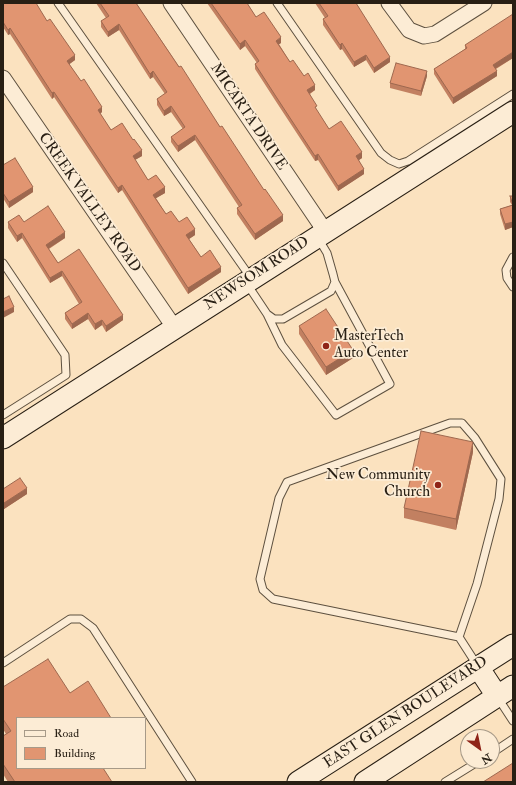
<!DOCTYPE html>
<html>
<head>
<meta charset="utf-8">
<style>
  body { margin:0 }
  #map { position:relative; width:516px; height:785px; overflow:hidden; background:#fbe2bf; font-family:"IM FELL Double Pica",serif }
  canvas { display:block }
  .frame { position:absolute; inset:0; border:4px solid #281f14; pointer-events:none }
  .legend { position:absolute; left:16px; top:717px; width:130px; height:52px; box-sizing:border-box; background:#fcecd5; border:1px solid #a79a88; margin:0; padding:5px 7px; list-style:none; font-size:12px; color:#281f14 }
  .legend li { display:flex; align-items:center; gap:8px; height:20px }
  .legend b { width:20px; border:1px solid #a79a88 }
  .north { position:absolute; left:460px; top:729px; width:40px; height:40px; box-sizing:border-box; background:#fcecd5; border:1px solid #a79a88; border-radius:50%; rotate:147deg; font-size:11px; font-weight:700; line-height:16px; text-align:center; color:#281f14 }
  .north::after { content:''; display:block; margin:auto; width:14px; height:18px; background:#8f2418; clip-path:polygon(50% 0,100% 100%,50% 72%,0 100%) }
</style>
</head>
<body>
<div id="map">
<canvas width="516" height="785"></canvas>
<div class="frame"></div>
<ul class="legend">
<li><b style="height:5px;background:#fcecd5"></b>Road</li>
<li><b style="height:11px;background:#e19571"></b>Building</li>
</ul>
<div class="north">N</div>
</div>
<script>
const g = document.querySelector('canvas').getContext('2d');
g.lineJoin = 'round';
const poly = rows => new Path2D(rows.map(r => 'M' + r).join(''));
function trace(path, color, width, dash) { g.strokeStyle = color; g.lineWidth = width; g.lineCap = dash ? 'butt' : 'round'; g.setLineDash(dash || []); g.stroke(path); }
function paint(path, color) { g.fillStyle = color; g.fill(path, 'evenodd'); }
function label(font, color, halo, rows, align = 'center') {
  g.font = font + ' "IM FELL Double Pica",serif'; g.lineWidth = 3.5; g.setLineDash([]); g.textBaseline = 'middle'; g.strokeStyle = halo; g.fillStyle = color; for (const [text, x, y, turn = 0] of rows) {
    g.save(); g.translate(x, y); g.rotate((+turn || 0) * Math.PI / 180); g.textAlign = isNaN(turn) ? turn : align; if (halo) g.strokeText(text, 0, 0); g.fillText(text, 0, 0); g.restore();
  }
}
const lane = poly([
  [58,3,251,278],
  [277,3,381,153,390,160,399,164,408,161,513,94],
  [513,257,506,270,507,278,513,287],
  [3,263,65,355,66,375,3,415],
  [247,284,267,314,274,319,283,319,331,291,335,282,333,274,327,253,318,238],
  [267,314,282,345,336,415,390,384,335,282],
  [459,637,477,584,499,499,501,479,475,438,462,423,450,423,287,482,279,498,260,579,263,590,273,599,459,637,477,665],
  [3,663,70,619,81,619,93,628,192,782],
  [498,698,513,721],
  [492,753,513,739],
  [445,782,479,761]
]);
const street = poly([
  [171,3,325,231],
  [389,3,409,30,424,36,435,34,484,3],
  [3,78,174,327]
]);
const secondary = poly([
  [3,438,513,112],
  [478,667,497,696],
  [298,782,513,645],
  [365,782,513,686]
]);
trace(lane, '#5d503f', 9);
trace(street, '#5d503f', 17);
trace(secondary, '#281f14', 23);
trace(lane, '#fcecd5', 7);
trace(street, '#fcecd5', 15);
trace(secondary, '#fcecd5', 21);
paint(poly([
  [3,3,47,21,75,60,69,64,102,112,100,114,111,130,142,156,135,160,148,180,165,193,156,198,166,214,195,235,189,239,201,257,221,272,188,294,122,190,118,193,54,97,52,99,10,34,8,35,3,27],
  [96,3,136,3,220,127,283,221,255,240,237,214,237,208,239,207,195,140,178,152,171,142,171,137,183,129,171,112,164,116,157,105,157,99,165,94,153,77,150,79,119,30,108,37,101,27,101,21,106,18],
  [207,3,247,3,256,17,281,43,279,44,290,62,315,90,310,94,317,111,329,129,362,158,359,160,364,174,338,191,318,160,315,161,275,100,255,69,255,64,257,63,245,46,240,50],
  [315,3,356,3,390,62,374,73,366,60,354,67,342,49,340,50,323,25,323,19,325,18],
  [465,45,513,58,496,69,497,76,453,104,434,74,434,69,465,49],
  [427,76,421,96,390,88,390,83],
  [3,165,33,192,9,208,3,198],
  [510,196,513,196,513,227,505,230,500,214,500,209,512,205,510,202],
  [8,222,24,222,65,238,49,249,58,263,123,320,106,332,102,325,95,330,88,319,72,329,65,319,65,313,79,304,62,276,50,283,22,238,17,242,8,228],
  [299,326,353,358,326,375,299,334],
  [473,452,456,530,404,518,404,508],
  [3,489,27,494,4,509,3,507],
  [3,687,70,693,111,718,17,718,112,782,8,782,3,774,3,736,6,734,3,729]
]), '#c28061');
paint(poly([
  [119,24,119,30,108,37,108,32],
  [10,28,10,34,8,35,8,30],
  [281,37,281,43,276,46,276,41],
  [245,40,245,46,240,50,240,44],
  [342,43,342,49,340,50,340,45],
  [513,52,513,58,493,70,493,65],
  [75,55,75,60,67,66,67,61],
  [366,55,366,60,354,67,354,62],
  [390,57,390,62,374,73,374,68],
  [153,71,153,77,150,79,150,74],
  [427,71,427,76,421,96,421,91],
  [497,71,497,76,453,104,453,98],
  [315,85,315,90,307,95,307,90],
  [54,92,54,97,52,99,52,93],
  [171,106,171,112,164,116,164,111],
  [102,107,102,112,98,115,98,110],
  [195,135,195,140,178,152,178,146],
  [142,150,142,156,133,161,133,156],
  [362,152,362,158,356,162,356,156],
  [318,154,318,160,315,161,315,156],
  [364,169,364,174,338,191,338,186],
  [122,185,122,190,118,193,118,188],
  [33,187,33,192,9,208,9,202],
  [165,187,165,193,153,200,153,195],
  [283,215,283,221,255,240,255,234],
  [513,222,513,227,505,230,505,224],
  [195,229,195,235,186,241,186,235],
  [65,232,65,238,46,250,46,245],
  [22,233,22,238,17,242,17,236],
  [221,267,221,272,188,294,188,288],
  [62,271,62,276,50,283,50,278],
  [14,307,14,312,3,318,3,312],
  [88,313,88,319,72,329,72,324],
  [123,315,123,320,106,332,106,326],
  [102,320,102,325,95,330,95,324],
  [353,350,353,358,326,375,326,367],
  [473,442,473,452,456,530,456,519],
  [27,488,27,494,4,509,4,503]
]), '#9e684f');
const building = poly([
  [3,3,36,3,47,21,50,19,75,55,67,61,81,81,84,79,102,107,98,110,111,130,122,123,133,140,134,139,142,150,133,156,148,180,156,175,165,187,153,195,166,214,171,211,179,222,187,217,195,229,186,235,201,257,210,250,221,267,188,288,122,185,118,188,54,92,52,93,10,28,8,30,3,22,3,3],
  [100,3,136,3,179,67,181,66,220,127,222,126,264,190,265,189,283,215,255,234,237,208,242,205,195,135,178,146,171,137,185,127,171,106,164,111,157,99,167,92,153,71,150,74,119,24,108,32,101,21,109,16,100,3],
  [211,3,247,3,256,17,264,12,281,37,276,41,290,62,293,60,304,76,308,73,315,85,307,90,317,106,315,107,329,129,341,121,362,152,356,156,364,169,338,186,318,154,315,156,275,95,255,64,259,61,245,40,240,44,211,3],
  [319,3,356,3,390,57,374,68,366,55,354,62,342,43,340,45,323,19,328,16,319,3],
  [513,14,513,52,493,65,497,71,453,98,434,69,467,48,465,45,513,14],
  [396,63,427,71,421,91,390,83,396,63],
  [15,158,33,187,9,202,3,193,3,165,15,158],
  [510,196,513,196,513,222,505,224,500,209,513,205,510,196],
  [48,206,65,232,46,245,58,263,79,249,123,315,106,326,102,320,95,324,88,313,72,324,65,313,82,302,62,271,50,278,22,233,17,236,8,222,19,215,24,222,48,206],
  [9,296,14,307,3,312,3,299,9,296],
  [326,309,353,350,326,367,299,326,326,309],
  [421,431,473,442,456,519,404,508,421,431],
  [20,478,27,488,4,503,3,502,3,489,20,478],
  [48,659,70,693,88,681,111,718,17,718,17,768,103,768,112,782,15,782,3,764,3,736,11,731,3,719,3,687,48,659],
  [513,763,513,782,483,782,513,763]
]);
paint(building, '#e19571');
trace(building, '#9e684f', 1);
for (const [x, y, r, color] of [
  [326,346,4,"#8f2418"],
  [438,485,4,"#8f2418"]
]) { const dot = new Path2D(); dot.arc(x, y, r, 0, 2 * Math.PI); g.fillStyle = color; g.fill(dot); trace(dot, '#fcecd5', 1.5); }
label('15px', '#281f14', '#fcecd5', [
  ["MICARTA DRIVE",248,117,56],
  ["CREEK VALLEY ROAD",89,203,55],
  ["NEWSOM ROAD",257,274,-33],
  ["EAST GLEN BOULEVARD",406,713,-33]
]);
label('15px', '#281f14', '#fcecd5', [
  ["MasterTech",334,337],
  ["Auto Center",334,354],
  ["New Community",430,476,"right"],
  ["Church",430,493,"right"]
], 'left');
</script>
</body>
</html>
